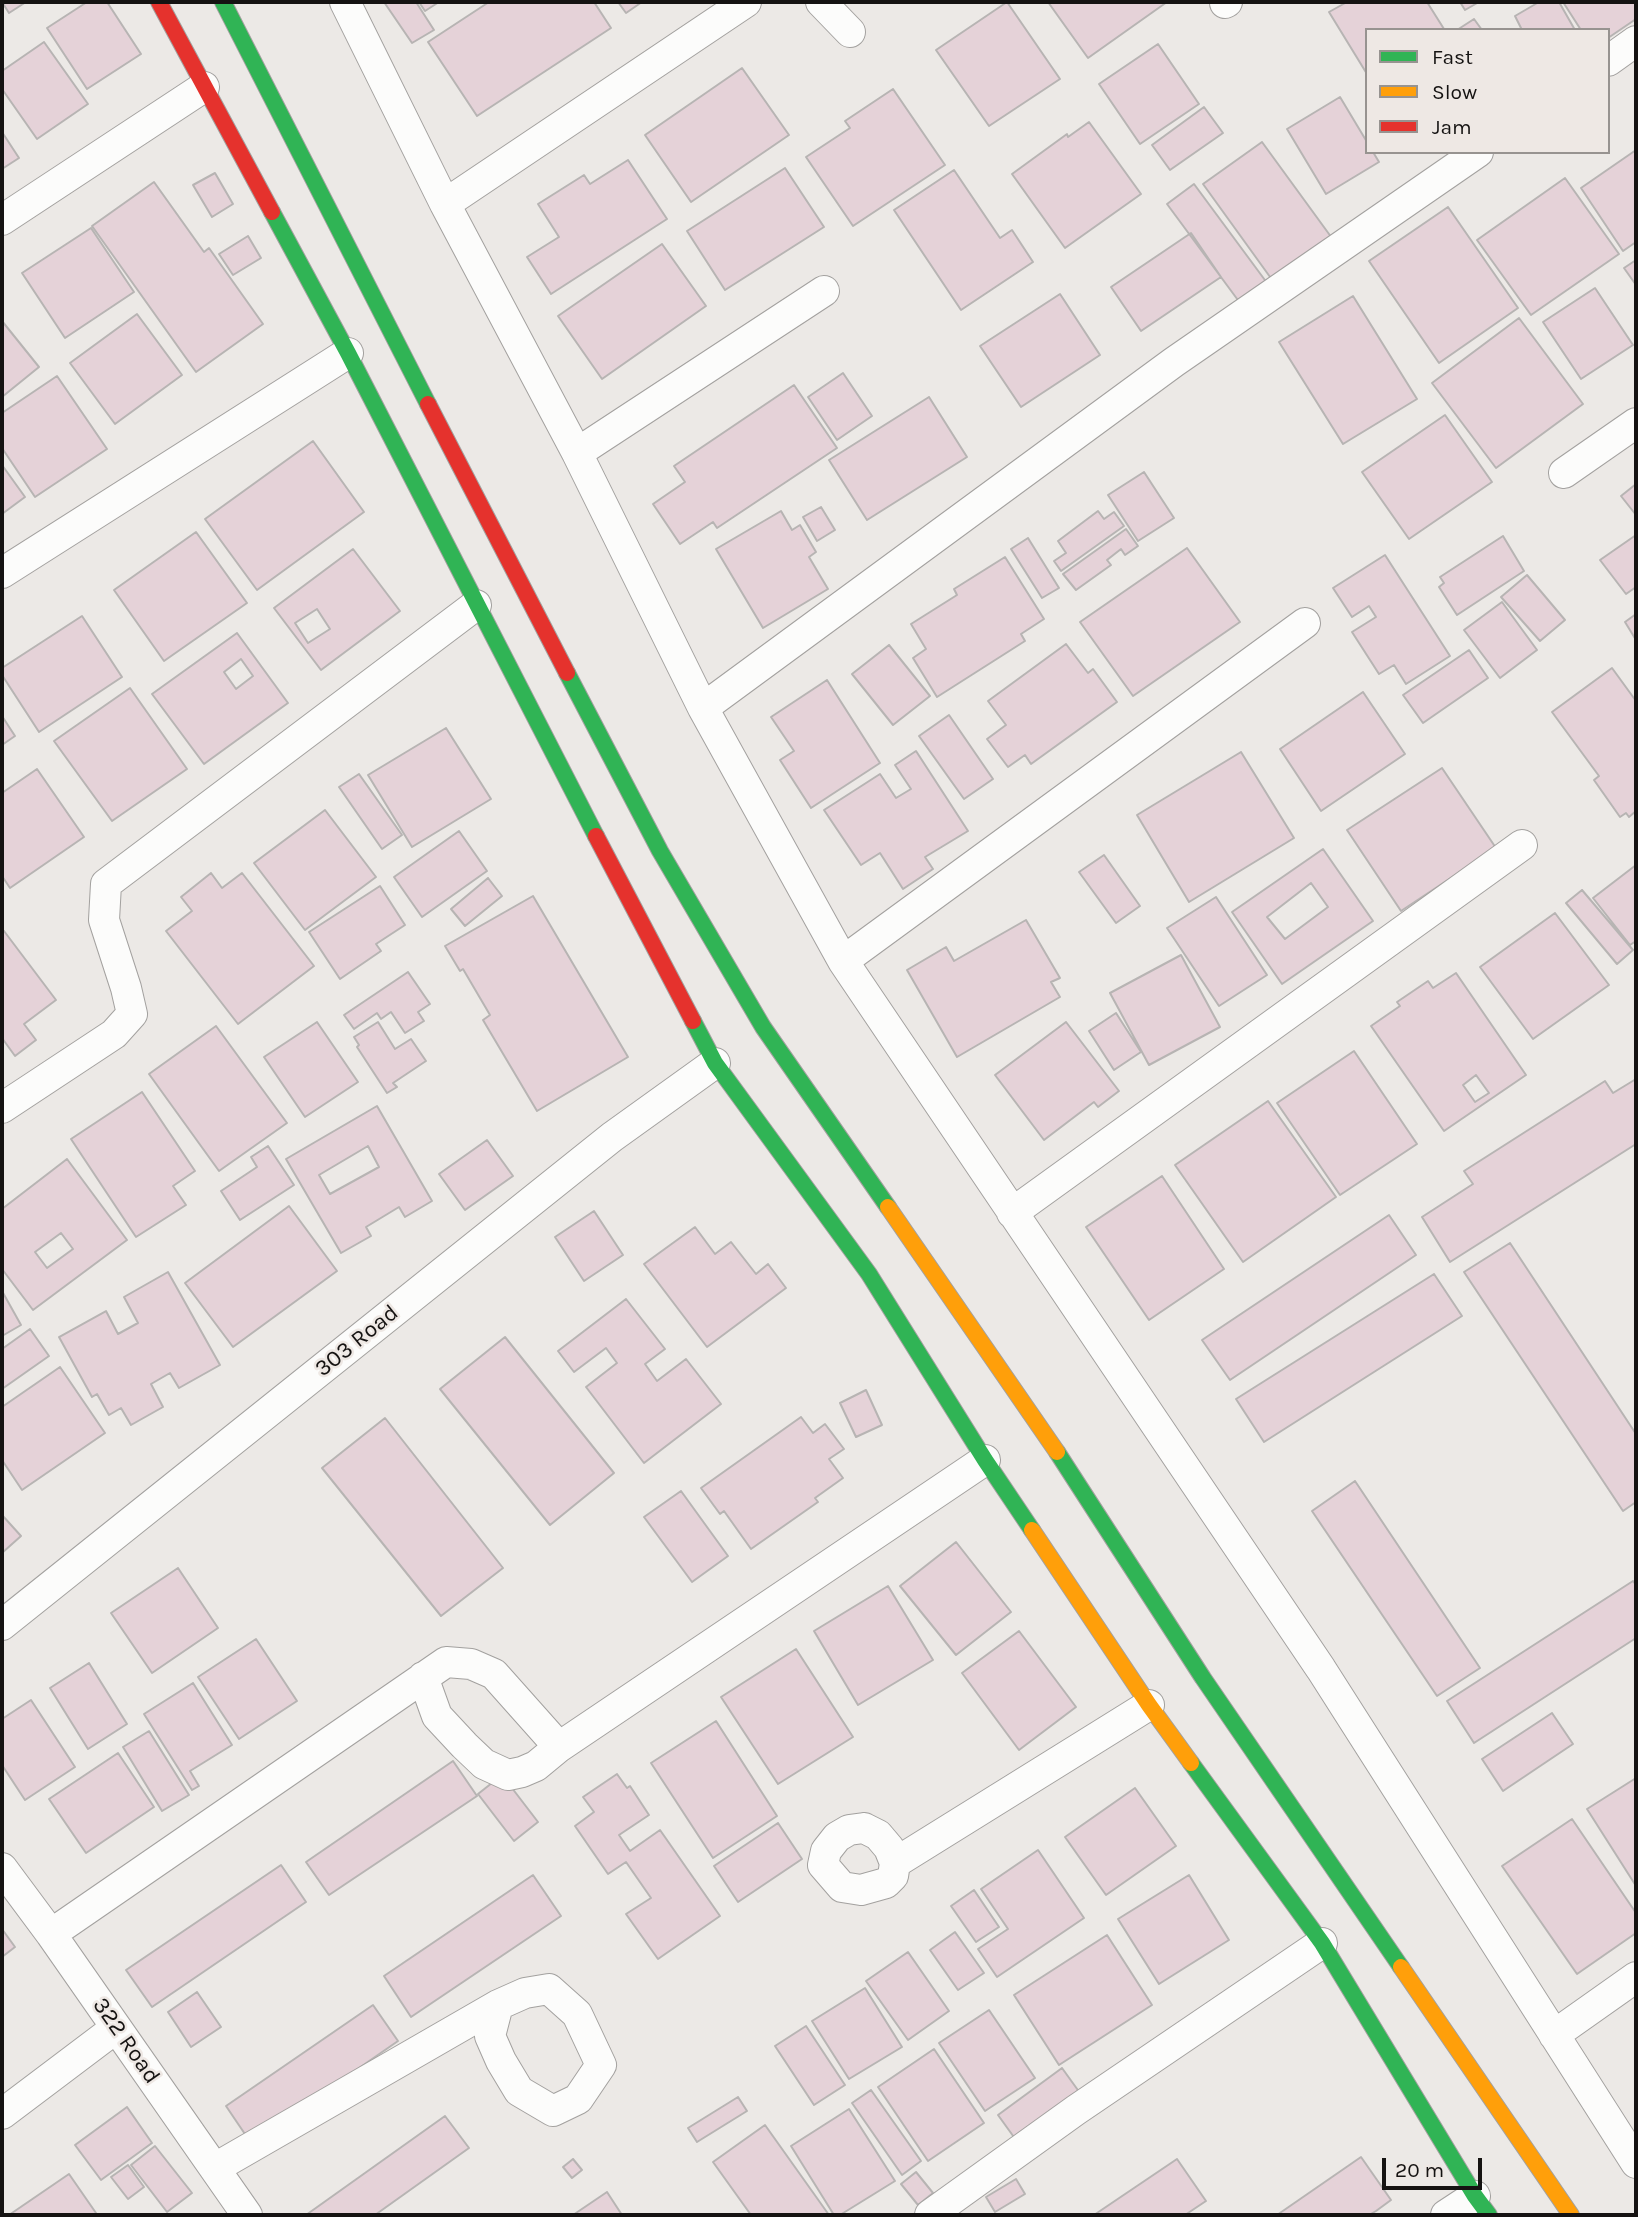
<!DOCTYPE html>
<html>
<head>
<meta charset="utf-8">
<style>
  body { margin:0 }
  #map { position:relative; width:1638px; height:2217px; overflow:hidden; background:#ece9e6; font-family:Karla,sans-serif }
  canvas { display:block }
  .frame { position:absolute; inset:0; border:4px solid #151312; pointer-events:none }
  .legend { position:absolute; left:1365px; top:28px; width:245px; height:126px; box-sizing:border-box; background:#eee8e4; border:2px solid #979390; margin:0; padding:9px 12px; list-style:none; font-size:21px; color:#151312 }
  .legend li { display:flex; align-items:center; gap:14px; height:35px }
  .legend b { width:35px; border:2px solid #979390 }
  .scale { position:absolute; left:1382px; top:2158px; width:100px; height:32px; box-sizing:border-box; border:4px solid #151312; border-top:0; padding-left:9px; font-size:21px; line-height:24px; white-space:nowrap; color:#151312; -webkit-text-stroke:5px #eee8e4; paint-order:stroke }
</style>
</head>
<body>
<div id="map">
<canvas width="1638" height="2217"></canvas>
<div class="frame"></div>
<ul class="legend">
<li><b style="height:9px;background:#30b455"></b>Fast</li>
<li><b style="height:9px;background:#ff9f0a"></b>Slow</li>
<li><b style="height:9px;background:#e5322d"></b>Jam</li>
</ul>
<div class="scale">20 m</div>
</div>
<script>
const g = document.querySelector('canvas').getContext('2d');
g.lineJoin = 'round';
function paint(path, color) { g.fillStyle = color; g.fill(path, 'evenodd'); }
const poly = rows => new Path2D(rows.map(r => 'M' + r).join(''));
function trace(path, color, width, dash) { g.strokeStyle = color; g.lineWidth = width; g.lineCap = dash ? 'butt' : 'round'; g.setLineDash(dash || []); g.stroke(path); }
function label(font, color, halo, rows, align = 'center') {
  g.font = font + ' Karla,sans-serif'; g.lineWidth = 5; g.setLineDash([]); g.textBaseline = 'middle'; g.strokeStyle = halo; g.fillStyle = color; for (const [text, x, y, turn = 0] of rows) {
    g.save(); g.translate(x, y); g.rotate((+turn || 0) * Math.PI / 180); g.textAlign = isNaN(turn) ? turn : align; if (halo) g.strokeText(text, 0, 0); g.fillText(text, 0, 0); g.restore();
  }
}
const building = poly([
  [2,2,26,2,9,13,2,2],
  [87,2,107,2,141,54,87,89,47,28,87,2],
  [384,2,416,2,434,30,412,43,384,2],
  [419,2,439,2,425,11,419,2],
  [489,2,594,2,611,28,477,116,428,42,489,2],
  [618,2,642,2,626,13,618,2],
  [1007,2,1060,79,989,126,936,50,1007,2],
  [1048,2,1167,2,1088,58,1048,2],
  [1347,2,1427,2,1444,29,1367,30,1367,74,1329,12,1347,2],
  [1460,2,1479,2,1465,10,1460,2],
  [1539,2,1559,2,1575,30,1522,30,1515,16,1539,2],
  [1563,2,1636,2,1636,19,1608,38,1608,30,1581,30,1563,2],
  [1474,19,1482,30,1457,30,1474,19],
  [44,42,88,104,37,139,2,89,2,71,44,42],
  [1158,44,1199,104,1140,144,1099,84,1158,44],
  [742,68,789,135,691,202,645,135,742,68],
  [893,89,945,165,853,226,806,157,850,128,845,121,893,89],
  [1340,97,1367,142,1367,152,1373,152,1379,162,1326,194,1287,129,1340,97],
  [1204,107,1223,133,1170,170,1152,145,1204,107],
  [1089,122,1141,194,1065,248,1012,174,1067,134,1068,137,1089,122],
  [2,132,19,158,2,169,2,132],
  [1262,142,1337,245,1278,288,1203,184,1262,142],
  [1636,150,1636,242,1623,251,1581,188,1636,150],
  [628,160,667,219,551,294,527,257,559,237,538,204,584,175,590,184,628,160],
  [785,168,824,227,725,290,687,231,785,168],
  [954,170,1000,238,1012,230,1033,262,961,310,894,210,954,170],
  [215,173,233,204,212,217,193,185,215,173],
  [1565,178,1619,254,1531,315,1477,240,1565,178],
  [154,182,204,252,209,248,263,324,196,372,92,226,154,182],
  [1194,184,1273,291,1246,311,1167,204,1194,184],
  [1448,207,1518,308,1439,363,1369,261,1448,207],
  [91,228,134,292,65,338,22,273,91,228],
  [1191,233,1221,277,1141,331,1111,287,1191,233],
  [248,236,261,258,233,275,219,254,248,236],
  [662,244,706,306,602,379,558,316,662,244],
  [1636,260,1636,285,1624,268,1636,260],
  [1595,288,1633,345,1581,379,1543,322,1595,288],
  [1060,294,1100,355,1021,407,980,346,1060,294],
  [1353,296,1417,399,1343,444,1279,342,1353,296],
  [137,314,182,375,115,424,70,363,137,314],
  [1519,318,1583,404,1496,468,1432,383,1519,318],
  [2,321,39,367,2,397,2,321],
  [843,373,872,416,837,440,808,397,843,373],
  [57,376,107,449,35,497,2,448,2,413,57,376],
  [794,385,837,448,717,528,713,522,680,544,653,504,685,482,674,466,794,385],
  [929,397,967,457,867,520,829,460,929,397],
  [1445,415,1492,482,1409,539,1362,472,1445,415],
  [313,441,364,512,257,590,205,519,313,441],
  [2,465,25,497,2,514,2,465],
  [1144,472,1174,518,1138,541,1108,495,1144,472],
  [1636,484,1636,515,1621,496,1636,484],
  [821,507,835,530,817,541,803,517,821,507],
  [781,511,792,530,800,525,816,552,809,557,828,589,763,628,716,549,781,511],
  [1098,511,1104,519,1114,512,1124,526,1061,571,1054,561,1066,553,1058,541,1098,511],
  [1126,529,1138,546,1125,555,1121,549,1107,560,1111,565,1076,590,1063,574,1126,529],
  [196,532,247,603,164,661,114,590,196,532],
  [1636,535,1636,587,1626,594,1600,560,1636,535],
  [1503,536,1524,571,1457,615,1439,587,1444,583,1440,577,1503,536],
  [1028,538,1059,588,1042,598,1011,549,1028,538],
  [1187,548,1240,622,1133,696,1080,622,1187,548],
  [353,549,400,611,321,670,274,608,353,549],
  [317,609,330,629,308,643,295,623,317,609],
  [1385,555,1450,656,1406,684,1394,665,1379,674,1352,632,1376,617,1369,606,1352,617,1333,588,1385,555],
  [1005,557,1044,619,1021,634,1025,641,937,697,913,658,926,649,911,624,957,595,954,589,1005,557],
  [1527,575,1565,620,1540,641,1501,597,1527,575],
  [1502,602,1537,650,1500,678,1464,630,1502,602],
  [1636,614,1636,640,1625,622,1636,614],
  [82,616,122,677,39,732,2,675,2,668,82,616],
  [237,633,288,703,204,764,152,694,237,633],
  [241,659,253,676,236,689,224,672,241,659],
  [1066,644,1088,673,1093,669,1117,702,1031,764,1025,755,1008,767,987,739,1006,725,988,701,1066,644],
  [889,645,930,696,893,725,852,674,889,645],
  [1469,650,1488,678,1423,723,1403,695,1469,650],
  [1612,668,1636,701,1636,811,1629,817,1626,813,1620,817,1594,780,1599,776,1552,712,1612,668],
  [827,680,880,763,811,808,780,760,794,751,771,717,827,680],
  [130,688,187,769,112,821,54,741,130,688],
  [1363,692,1405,754,1321,811,1280,749,1363,692],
  [949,715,993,779,964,799,919,736,949,715],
  [2,716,15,736,2,745,2,716],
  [446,728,491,799,412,847,368,775,446,728],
  [916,751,968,831,925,857,933,869,903,889,880,853,861,865,824,810,880,774,896,798,911,789,895,765,916,751],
  [1241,752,1294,838,1189,902,1137,815,1241,752],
  [1442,768,1496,848,1401,911,1347,830,1442,768],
  [37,769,84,837,10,888,2,876,2,793,37,769],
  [359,774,402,835,382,849,339,787,359,774],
  [325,810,376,877,305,930,254,863,325,810],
  [459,831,487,871,422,917,394,877,459,831],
  [1323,849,1373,921,1282,984,1232,912,1323,849],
  [1311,883,1328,907,1285,939,1267,917,1311,883],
  [1104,855,1140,906,1116,923,1079,872,1104,855],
  [1636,865,1636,941,1630,945,1593,898,1636,865],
  [211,873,222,888,242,873,314,966,238,1024,166,931,192,911,181,897,211,873],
  [488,878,502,896,465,926,451,909,488,878],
  [380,886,405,925,376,944,381,951,340,979,309,932,380,886],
  [1582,890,1633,950,1617,964,1566,903,1582,890],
  [533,896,628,1057,537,1111,483,1020,490,1015,463,969,460,971,445,946,533,896],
  [1216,897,1267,975,1219,1006,1167,928,1216,897],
  [1555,913,1609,985,1533,1039,1480,967,1555,913],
  [1026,920,1060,978,1051,982,1060,997,957,1057,907,970,946,947,954,961,1026,920],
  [4,931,56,1000,24,1024,36,1040,15,1056,2,1038,2,933,4,931],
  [1181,955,1220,1027,1149,1065,1110,993,1181,955],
  [408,972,430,1004,418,1012,424,1021,405,1033,391,1012,381,1019,377,1013,354,1029,344,1015,408,972],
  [1456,973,1526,1075,1444,1131,1371,1026,1400,1006,1397,1002,1428,981,1433,988,1456,973],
  [1476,1075,1489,1093,1475,1102,1463,1085,1476,1075],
  [1116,1013,1141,1052,1114,1070,1089,1031,1116,1013],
  [317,1022,358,1082,305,1117,264,1057,317,1022],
  [378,1022,395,1049,411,1039,426,1061,393,1083,397,1087,387,1093,357,1047,359,1045,354,1037,378,1022],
  [1066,1022,1119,1091,1098,1107,1094,1102,1044,1140,995,1075,1066,1022],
  [216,1026,287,1123,219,1171,149,1074,216,1026],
  [1354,1051,1417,1144,1340,1195,1277,1103,1354,1051],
  [1636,1079,1636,1144,1450,1262,1422,1217,1473,1184,1464,1171,1605,1081,1613,1093,1636,1079],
  [142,1092,195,1171,173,1186,186,1205,136,1237,71,1139,142,1092],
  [1268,1101,1336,1197,1243,1262,1175,1165,1268,1101],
  [377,1106,432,1201,405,1217,399,1207,366,1227,371,1236,341,1253,286,1159,377,1106],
  [368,1146,379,1167,330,1194,319,1175,368,1146],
  [487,1140,513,1176,465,1210,439,1174,487,1140],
  [268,1146,294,1185,240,1220,221,1191,257,1167,251,1157,268,1146],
  [67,1159,127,1240,33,1310,2,1269,2,1209,67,1159],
  [61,1233,73,1249,47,1268,35,1252,61,1233],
  [1162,1176,1224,1269,1149,1320,1086,1227,1162,1176],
  [289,1206,337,1271,233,1347,185,1283,289,1206],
  [594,1211,623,1255,584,1281,555,1237,594,1211],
  [1389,1215,1416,1255,1230,1380,1202,1340,1389,1215],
  [695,1227,715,1254,731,1242,756,1274,768,1264,786,1288,707,1347,644,1264,695,1227],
  [1510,1243,1636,1434,1636,1502,1623,1511,1464,1272,1510,1243],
  [168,1272,220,1365,179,1388,170,1373,151,1384,163,1407,131,1425,121,1408,109,1415,97,1394,92,1397,59,1337,106,1311,118,1334,138,1323,124,1297,168,1272],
  [1434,1274,1462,1316,1264,1442,1236,1399,1434,1274],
  [2,1291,21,1325,2,1336,2,1291],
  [626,1299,665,1349,645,1364,657,1381,686,1359,721,1404,644,1463,586,1387,617,1363,606,1348,574,1372,558,1351,626,1299],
  [30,1329,49,1356,2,1389,2,1349,30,1329],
  [505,1337,614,1473,550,1525,440,1389,505,1337],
  [60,1367,105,1433,22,1490,2,1460,2,1407,60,1367],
  [866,1390,882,1425,856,1437,840,1403,866,1390],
  [801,1417,813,1433,825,1424,844,1449,829,1459,843,1478,815,1498,818,1502,751,1549,724,1511,720,1514,701,1488,801,1417],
  [385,1418,503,1568,441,1616,322,1468,385,1418],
  [1355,1481,1480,1668,1437,1696,1312,1511,1355,1481],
  [681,1491,728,1556,692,1582,644,1517,681,1491],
  [2,1515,21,1536,2,1553,2,1515],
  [956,1542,1011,1612,956,1655,900,1586,956,1542],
  [178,1568,218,1628,152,1673,111,1613,178,1568],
  [1633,1581,1636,1585,1636,1638,1474,1743,1447,1701,1633,1581],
  [888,1586,933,1660,858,1705,814,1631,888,1586],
  [1019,1631,1076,1707,1019,1750,962,1673,1019,1631],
  [256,1639,297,1701,239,1739,198,1677,256,1639],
  [796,1649,853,1737,778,1784,721,1697,796,1649],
  [89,1663,127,1724,88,1749,50,1688,89,1663],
  [193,1683,232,1745,190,1771,199,1786,192,1790,144,1714,193,1683],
  [31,1700,75,1767,25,1800,2,1765,2,1719,31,1700],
  [1552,1713,1573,1744,1503,1791,1482,1759,1552,1713],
  [716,1721,777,1816,713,1858,651,1763,716,1721],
  [149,1731,189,1795,162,1811,123,1747,149,1731],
  [118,1753,154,1807,86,1853,49,1799,118,1753],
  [453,1761,477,1796,329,1895,306,1862,453,1761],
  [617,1774,627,1788,630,1786,649,1815,619,1835,630,1851,660,1830,720,1916,658,1959,626,1914,651,1898,626,1862,608,1874,575,1826,594,1812,583,1797,617,1774],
  [502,1775,538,1822,514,1841,478,1794,502,1775],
  [1636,1778,1636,1886,1587,1809,1636,1778],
  [1135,1788,1176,1846,1106,1895,1065,1837,1135,1788],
  [1572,1819,1636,1913,1636,1933,1577,1974,1502,1866,1572,1819],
  [778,1823,802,1859,738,1902,714,1866,778,1823],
  [1038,1850,1084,1918,997,1977,978,1949,1008,1929,981,1889,1038,1850],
  [281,1865,306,1902,152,2007,126,1970,281,1865],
  [533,1875,561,1916,411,2017,384,1976,533,1875],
  [1189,1875,1229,1940,1159,1984,1118,1919,1189,1875],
  [974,1890,999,1927,976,1942,951,1906,974,1890],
  [2,1929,15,1947,2,1957,2,1929],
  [955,1932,984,1973,958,1990,930,1950,955,1932],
  [1107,1935,1152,2005,1059,2065,1014,1995,1107,1935],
  [908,1952,949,2011,908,2040,866,1981,908,1952],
  [865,1988,902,2047,849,2079,812,2021,865,1988],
  [197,1992,221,2027,191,2047,168,2012,197,1992],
  [373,2005,398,2041,251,2143,226,2106,373,2005],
  [989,2010,1035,2078,985,2111,939,2043,989,2010],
  [806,2026,845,2085,814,2105,775,2046,806,2026],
  [934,2049,984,2123,928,2161,878,2087,934,2049],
  [1062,2068,1080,2093,1016,2140,998,2115,1062,2068],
  [871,2090,921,2161,902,2175,852,2103,871,2090],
  [738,2097,747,2111,697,2142,688,2128,738,2097],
  [127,2107,152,2143,101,2180,75,2145,127,2107],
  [849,2109,895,2181,840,2215,834,2215,791,2146,849,2109],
  [445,2116,469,2148,375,2215,306,2215,445,2116],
  [765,2125,829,2215,751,2215,713,2162,765,2125],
  [155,2146,192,2193,167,2212,131,2165,155,2146],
  [1361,2157,1391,2200,1376,2211,1369,2215,1277,2215,1361,2157],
  [573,2159,582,2170,572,2178,563,2167,573,2159],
  [1177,2159,1206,2201,1185,2215,1094,2215,1177,2159],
  [128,2165,144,2187,128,2199,111,2177,128,2165],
  [916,2172,933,2193,918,2205,901,2184,916,2172],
  [69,2174,96,2213,93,2215,9,2215,69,2174],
  [1016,2179,1025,2194,995,2212,986,2197,1016,2179],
  [607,2192,622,2215,573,2215,607,2192]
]);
paint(building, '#e5d2d8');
trace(building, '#b7b4b3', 2);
const street = poly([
  [345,2,445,204,577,453,703,708,843,961,1321,1669,1636,2163],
  [821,2,850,32],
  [1225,3,1227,2],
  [1608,61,1636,41],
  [445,204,746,2],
  [2,220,204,87],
  [577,453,824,291],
  [1564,473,1636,423],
  [2,573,348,353],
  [703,708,1174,362,1478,152],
  [843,961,1305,623],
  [2,1108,114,1034,132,1014,126,988,104,920,106,884,476,605],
  [1012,1213,1522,845],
  [2,1625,612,1137,715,1063],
  [423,1677,437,1716,464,1745,484,1764,508,1775,522,1772,536,1766,559,1747,985,1460],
  [864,1828,878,1835,889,1848,895,1863,893,1876,886,1883,861,1890,842,1887,823,1865,826,1851,837,1837,849,1830,864,1828],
  [895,1863,1149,1705],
  [2,1868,51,1934,247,2215],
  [51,1934,446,1662,471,1664,494,1674,559,1747],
  [1554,2035,1636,1977],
  [2,2114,116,2028],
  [215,2168,498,2005,525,1993,549,1989,577,2014,601,2065,578,2099,553,2111,519,2091,501,2061,490,2036,498,2005],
  [930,2215,1076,2110,1322,1943],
  [1446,2215,1475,2196]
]);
const fast = poly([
  [223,2,428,404],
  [272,212,348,353,596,836],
  [567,673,660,851,763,1027,888,1207],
  [693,1021,715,1063,869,1274,985,1460,1032,1530],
  [1057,1452,1203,1678,1401,1967],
  [1191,1763,1322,1943,1475,2196,1489,2215]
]);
const slow = poly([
  [888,1207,1057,1452],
  [1032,1530,1149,1705,1191,1763],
  [1401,1967,1571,2215]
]);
const jam = poly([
  [159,2,272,212],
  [428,404,567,673],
  [596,836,693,1021]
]);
trace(street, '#a3a19f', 32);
trace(fast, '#a3a19f', 18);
trace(slow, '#a3a19f', 18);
trace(jam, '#a3a19f', 18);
trace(street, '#fcfcfb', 30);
trace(fast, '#30b455', 16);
trace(slow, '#ff9f0a', 16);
trace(jam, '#e5322d', 16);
label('23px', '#151312', '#eee8e4', [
  ["303 Road",357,1341,-39],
  ["322 Road",126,2041,55]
]);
</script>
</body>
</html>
